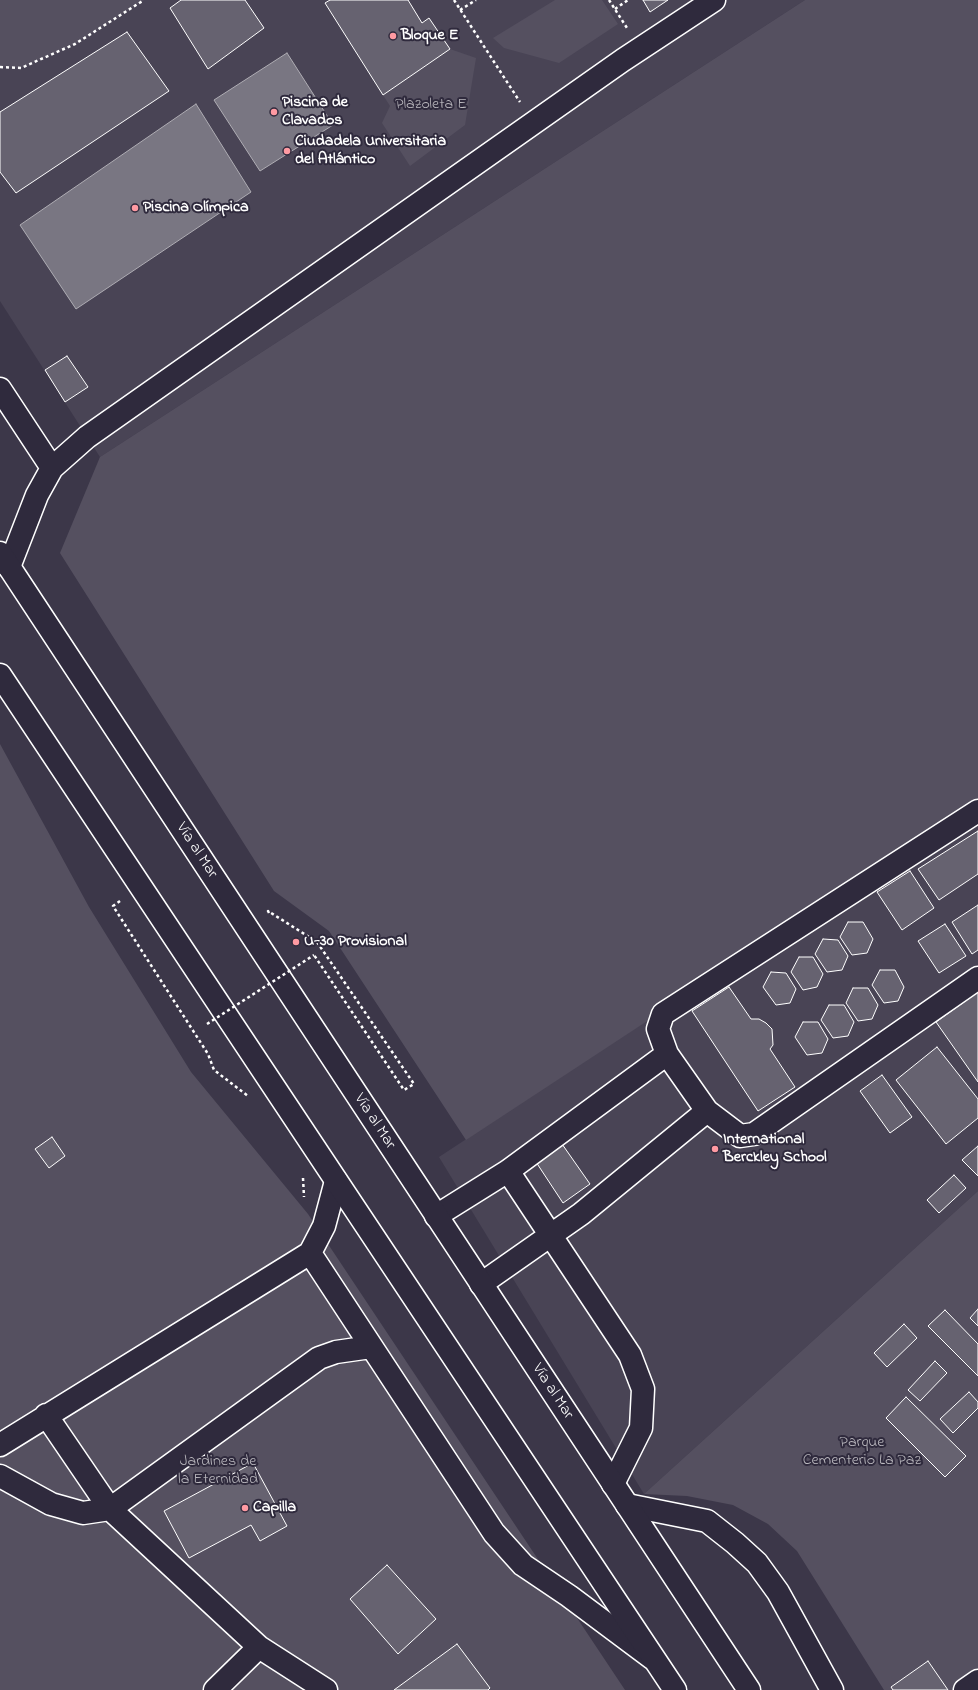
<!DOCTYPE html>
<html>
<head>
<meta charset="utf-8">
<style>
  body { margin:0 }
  canvas { display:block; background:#3c3749 }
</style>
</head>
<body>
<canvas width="978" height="1690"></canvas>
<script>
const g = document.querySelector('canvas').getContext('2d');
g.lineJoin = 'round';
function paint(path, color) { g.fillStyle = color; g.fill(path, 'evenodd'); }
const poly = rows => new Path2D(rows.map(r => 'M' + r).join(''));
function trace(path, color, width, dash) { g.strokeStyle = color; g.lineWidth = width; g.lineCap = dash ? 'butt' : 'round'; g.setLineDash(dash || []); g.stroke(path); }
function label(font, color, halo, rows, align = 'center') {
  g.font = font + ' "Indie Flower",sans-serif'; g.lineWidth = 4; g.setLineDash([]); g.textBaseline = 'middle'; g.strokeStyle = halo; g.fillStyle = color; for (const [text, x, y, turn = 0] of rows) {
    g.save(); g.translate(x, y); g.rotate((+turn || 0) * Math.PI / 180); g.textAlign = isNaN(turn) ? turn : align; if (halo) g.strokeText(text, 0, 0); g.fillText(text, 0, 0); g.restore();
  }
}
paint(poly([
  [0,0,805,0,100,457,0,301],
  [978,804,978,1191,644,1494,439,1157]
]), '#494455');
paint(poly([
  [0,0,144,0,75,44,21,68,0,67],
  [555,0,602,0,618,24,559,63,504,48,493,38],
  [805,0,978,0,978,804,466,1140,329,931,274,891,60,553,100,457],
  [450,49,476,58,465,125,410,166,382,123,390,106,383,95],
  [0,744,89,907,191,1072,308,1214,625,1690,0,1690],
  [978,1191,978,1690,884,1690,797,1551,768,1524,733,1505,687,1496,644,1494]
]), '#555060');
const water = poly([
  [287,53,333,125,260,171,214,100,287,53],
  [196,104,251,192,76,309,20,225,196,104]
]);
paint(water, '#797682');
trace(water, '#afadb4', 1);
const building = poly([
  [181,0,245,0,264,28,208,69,170,8,181,0],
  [330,0,408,0,422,23,429,18,450,49,383,95,325,3,330,0],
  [643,0,668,0,650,12,643,0],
  [127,32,169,91,16,193,0,172,0,112,127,32],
  [67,356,88,387,65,402,45,370,67,356],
  [978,831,978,874,939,900,918,869,978,831],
  [910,871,934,908,902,930,877,892,910,871],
  [978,905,978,950,972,954,952,922,978,905],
  [848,922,863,922,873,939,867,953,852,955,840,937,848,922],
  [945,924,966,956,939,973,918,941,945,924],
  [823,939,838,940,848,956,842,970,827,972,815,954,823,939],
  [799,957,813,957,823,974,817,987,803,990,791,972,799,957],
  [880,970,895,970,904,987,898,1001,884,1003,872,985,880,970],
  [771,972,786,973,796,989,790,1003,776,1005,763,987,771,972],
  [729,987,751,1019,759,1019,766,1023,772,1029,773,1045,770,1049,795,1087,758,1111,692,1011,729,987],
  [853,988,868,988,878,1005,872,1019,858,1021,846,1003,853,988],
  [978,992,978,1082,936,1022,978,992],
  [829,1005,844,1005,854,1022,848,1036,833,1038,821,1020,829,1005],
  [803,1022,818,1022,828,1039,822,1053,807,1055,795,1037,803,1022],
  [937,1047,978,1099,978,1118,946,1144,896,1080,937,1047],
  [882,1075,912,1117,890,1133,860,1091,882,1075],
  [52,1137,65,1156,49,1168,35,1149,52,1137],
  [562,1144,590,1184,563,1203,536,1162,562,1144],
  [978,1146,978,1176,962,1160,978,1146],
  [954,1175,966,1188,939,1213,927,1200,954,1175],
  [978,1309,978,1326,970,1318,978,1309],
  [945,1310,978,1344,978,1376,928,1326,945,1310],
  [904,1324,917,1338,887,1367,874,1353,904,1324],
  [935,1361,947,1373,920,1401,908,1390,935,1361],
  [969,1392,978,1402,978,1408,953,1433,940,1419,969,1392],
  [906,1397,966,1456,945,1477,886,1418,906,1397],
  [253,1463,287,1526,260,1541,251,1525,189,1558,164,1511,253,1463],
  [387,1565,436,1619,398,1654,350,1599,387,1565],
  [457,1644,490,1688,488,1690,394,1690,457,1644],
  [928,1661,948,1690,893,1690,891,1687,928,1661]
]);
paint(building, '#666270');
trace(building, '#fff', 1);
const minor = poly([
  [0,389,52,468],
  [9,567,37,495,52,468,87,437,623,60,714,0],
  [978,811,663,1014,658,1029,667,1054,707,1111,740,1136,754,1134,978,978],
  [508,1171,630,1355,643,1389,641,1428,613,1484],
  [336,1181,324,1226,310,1253,494,1533,523,1565,569,1596,652,1658],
  [436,1216,508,1171,667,1054],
  [481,1284,581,1214,707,1111],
  [46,1415,110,1509,259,1647,326,1690],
  [0,1445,310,1253],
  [0,1476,51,1504,83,1513,110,1509,319,1358,336,1352,371,1347],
  [627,1505,707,1521,735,1543,757,1563,778,1592,832,1690],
  [215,1690,259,1647],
  [965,1690,978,1681]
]);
const highway = poly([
  [0,553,749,1690],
  [0,675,675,1690]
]);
trace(minor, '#fff', 25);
trace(highway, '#fff', 25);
trace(poly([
  [454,0,520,102],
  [609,0,627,28],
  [615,9,628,0],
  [460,10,476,0],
  [0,67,21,68,75,44,144,0],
  [120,901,113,906,208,1054,214,1070,248,1096],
  [269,913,268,911,317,942,414,1084,404,1090,314,955],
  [303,1178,304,1197]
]), '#fff', 2.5, [3, 3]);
trace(minor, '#2f2a3d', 22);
trace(highway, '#2f2a3d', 22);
trace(poly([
  [207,1024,314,955]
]), '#fff', 2.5, [3, 3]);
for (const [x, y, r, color] of [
  [393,36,4,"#ff9aa2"],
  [274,112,4,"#ff9aa2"],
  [287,151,4,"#ff9aa2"],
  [135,208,4,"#ff9aa2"],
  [296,942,4,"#ff9aa2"],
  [715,1149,4,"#ff9aa2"],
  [245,1508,4,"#ff9aa2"]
]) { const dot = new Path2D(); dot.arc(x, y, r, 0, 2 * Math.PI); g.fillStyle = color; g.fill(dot); trace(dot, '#2f2a3d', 1.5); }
label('bold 16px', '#fff', '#2f2a3d', [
  ["Bloque E",401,36],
  ["Piscina de",282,103],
  ["Clavados",282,121],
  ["Ciudadela Universitaria",295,142],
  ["del Atlántico",295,160],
  ["Piscina Olímpica",143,208],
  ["U-30 Provisional",304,942],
  ["International",723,1140],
  ["Berckley School",723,1158],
  ["Capilla",253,1508]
], 'left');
label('16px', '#bbb9bf', '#2f2a3d', [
  ["Plazoleta E",431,105],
  ["Parque",862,1443],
  ["Cementerio La Paz",862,1461],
  ["Jardines de",218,1462],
  ["la Eternidad",218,1480]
]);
label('16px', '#fff', '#2f2a3d', [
  ["Vía al Mar",196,851,57],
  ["Vía al Mar",374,1122,57],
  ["Vía al Mar",552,1392,57]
]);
</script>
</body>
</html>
